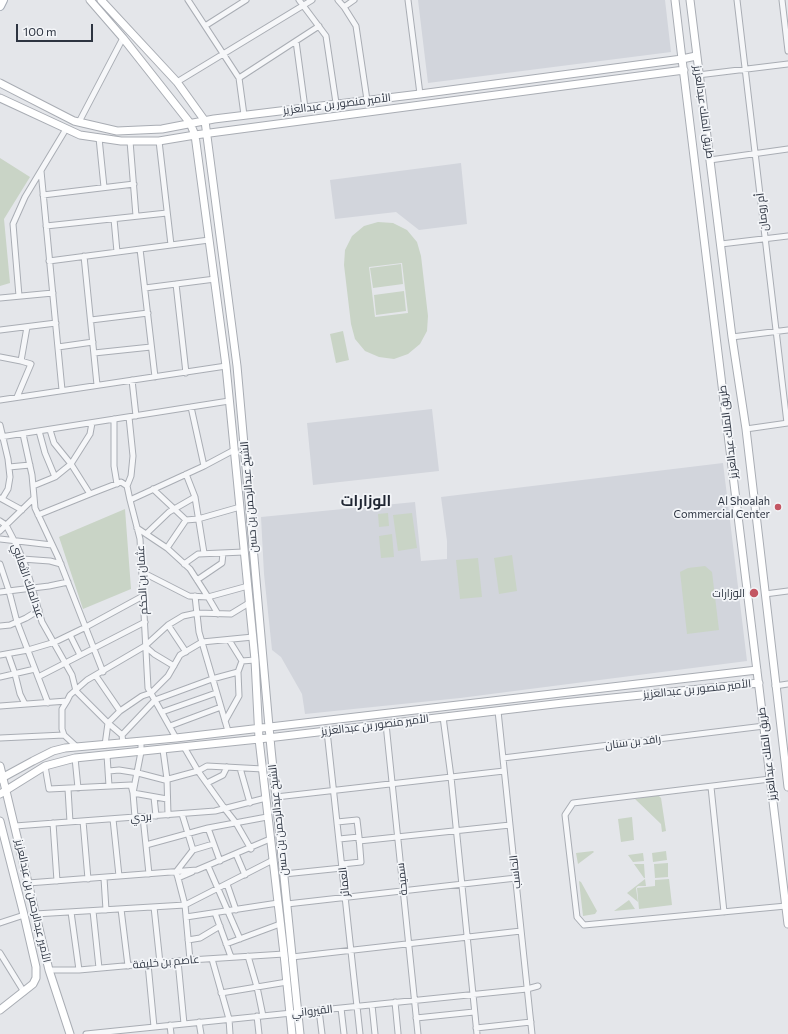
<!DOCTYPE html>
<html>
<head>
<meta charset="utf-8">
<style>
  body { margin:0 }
  #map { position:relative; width:788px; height:1034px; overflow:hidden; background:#e4e6ea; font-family:Commissioner,sans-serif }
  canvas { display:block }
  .scale { position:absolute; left:16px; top:24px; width:77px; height:18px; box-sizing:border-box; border:2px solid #2d3441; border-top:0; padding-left:5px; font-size:12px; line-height:14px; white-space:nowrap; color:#2d3441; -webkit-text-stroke:3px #f3f5f8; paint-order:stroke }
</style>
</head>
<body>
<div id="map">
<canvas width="788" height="1034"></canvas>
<div class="scale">100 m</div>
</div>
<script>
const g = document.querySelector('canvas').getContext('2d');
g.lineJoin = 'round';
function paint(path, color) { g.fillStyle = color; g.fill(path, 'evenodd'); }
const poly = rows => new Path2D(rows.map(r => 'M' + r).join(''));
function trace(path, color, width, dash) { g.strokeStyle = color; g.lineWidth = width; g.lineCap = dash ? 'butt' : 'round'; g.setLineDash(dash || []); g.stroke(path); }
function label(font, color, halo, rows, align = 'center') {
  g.font = font + ' Commissioner,Cairo,sans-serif'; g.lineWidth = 3.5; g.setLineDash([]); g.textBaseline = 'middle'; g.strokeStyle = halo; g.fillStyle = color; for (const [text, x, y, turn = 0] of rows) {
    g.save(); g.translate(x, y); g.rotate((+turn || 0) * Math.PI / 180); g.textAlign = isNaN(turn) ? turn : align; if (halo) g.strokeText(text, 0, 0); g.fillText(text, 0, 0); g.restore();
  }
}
paint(poly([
  [418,0,665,0,671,52,428,83],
  [461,163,467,224,419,230,396,212,335,219,330,180],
  [432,409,439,471,313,485,307,423],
  [723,463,747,661,460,698,305,714,302,694,281,657,272,650,264,574,261,517,415,502,421,561,447,559,447,541,441,497]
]), '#d2d5dc');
paint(poly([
  [0,158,30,177,4,219,10,283,0,286],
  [378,222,393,223,407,230,417,242,421,256,428,316,427,331,420,344,408,354,394,359,379,357,365,351,355,339,351,324,344,265,345,250,352,236,364,226],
  [402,263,408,313,375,317,369,267],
  [401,264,403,284,373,288,370,268],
  [404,291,406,311,376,315,374,295],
  [343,331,349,360,336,363,330,334],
  [125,509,131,589,83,609,59,537],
  [388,513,389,526,379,527,378,514],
  [412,513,417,548,398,551,393,515],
  [392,534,394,557,381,558,379,536],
  [512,555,517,591,499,594,494,558],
  [478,558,482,597,460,599,456,560],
  [705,566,712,572,719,630,687,634,680,572,688,568],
  [658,795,661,798,666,831,662,832,661,824,635,799],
  [632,817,634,840,621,842,618,819],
  [593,851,594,852,578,864,576,853],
  [666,851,667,860,653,862,652,853],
  [643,853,644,861,633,862,628,855],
  [668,863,668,877,655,878,654,864],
  [634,864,644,864,645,878,644,878],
  [645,879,646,886,638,886,636,888,638,902,627,893],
  [669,879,672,905,639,909,637,888,655,886,655,880],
  [579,881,581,882,597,911,595,914,583,916],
  [629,900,635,909,614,911]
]), '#c9d4c6');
const street = poly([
  [188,0,239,78,244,115],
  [299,0,326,36,336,103],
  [338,0,344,7,356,26,367,100],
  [408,0,420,94],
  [737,0,787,423],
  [782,0,788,51],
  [344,7,354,0],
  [205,26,246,0],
  [296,41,305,108],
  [698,75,788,64],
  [239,78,319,26],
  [177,82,312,0],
  [79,122,123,38],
  [99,138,104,187],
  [130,141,136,216],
  [159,141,171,245],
  [710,160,788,149],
  [41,171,62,390],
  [43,195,134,184],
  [114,219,117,252],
  [46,226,167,213],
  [721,244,788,236],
  [140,249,155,377],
  [84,256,97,385],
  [49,261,209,240],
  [176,284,186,373],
  [145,288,215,279],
  [19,296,13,224,25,197,66,129],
  [0,298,53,293],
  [91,320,148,313],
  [0,330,56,323],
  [732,337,788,330],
  [58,347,93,342],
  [94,353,151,347],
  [0,357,21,361],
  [132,380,136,416],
  [17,397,31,364,21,361,27,327],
  [0,400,226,366],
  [191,407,204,466],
  [129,417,133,456,131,476,127,486,130,500,140,539,148,688,176,738],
  [114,419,114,466,117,484],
  [0,425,8,459,10,477,8,489,2,499],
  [746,429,788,423],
  [50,430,54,443,71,464,90,494],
  [39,431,45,453,55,477],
  [23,434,32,475,35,508,58,557,103,672],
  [0,437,229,401],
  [9,467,30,465],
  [186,474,195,497,204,553],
  [33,486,55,477,71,464,90,434,92,423],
  [153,489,186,520],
  [0,498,22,510],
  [130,500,204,466,234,450],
  [38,515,90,494,121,482,127,486],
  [0,521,6,525,17,546,26,567,42,622,72,675,76,691,108,723,105,745],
  [137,528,167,548,190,569,208,597,218,614],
  [0,531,34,498],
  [146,534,169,512,195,497],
  [0,539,52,545],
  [167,548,186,520,198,519,240,507],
  [22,559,50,561,61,564],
  [0,564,9,591,17,622,48,703],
  [184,564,198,554,244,552],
  [142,572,189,596,208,597,248,586],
  [197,580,222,563,223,553],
  [0,592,49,586,68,582],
  [765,594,788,591],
  [195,596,199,632,228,731],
  [168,625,186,652],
  [0,626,10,625,26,618,39,610],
  [70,635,80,655],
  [145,646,154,654,174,666],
  [8,654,15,674,20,694,25,704],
  [0,655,28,650,55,642,86,627,143,596],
  [242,661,255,660],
  [96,676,120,711],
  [0,677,35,669],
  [38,677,145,622],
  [775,686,788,684],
  [67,701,62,709,62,729,64,735,77,747],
  [0,706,67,701,70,695,87,680,145,646,168,625,183,616,197,613,231,614,249,603],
  [498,711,532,1034],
  [162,712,216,693],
  [443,717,451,777,477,1034],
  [225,721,239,696,238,672],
  [386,724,418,1034],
  [170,726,221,707],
  [327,731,360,1034],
  [122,735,155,700,212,679,238,672,242,661,229,640],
  [0,738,64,735],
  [123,743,122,735,108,723,120,711,142,696,151,693,168,676,180,655,202,642,253,637],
  [184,747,198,771,225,809,236,823,251,849],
  [163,750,167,779,168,815],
  [107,755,109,786],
  [75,758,78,788],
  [503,758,764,726],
  [45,766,49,789,131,785,133,793,167,799],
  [240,768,250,803],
  [109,771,119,770,138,773,165,780,198,771,207,766,263,769],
  [770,779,573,803,565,815,577,917,584,925,786,906],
  [207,783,223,775,227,767],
  [711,787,724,912],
  [68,789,70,822],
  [154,797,156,816],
  [276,797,504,771],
  [182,814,193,850],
  [135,817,133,793,141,752,141,741],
  [143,817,149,874],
  [113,819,119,876],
  [83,821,88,879],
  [337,822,357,820,359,837,361,862,342,864],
  [53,823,57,881],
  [15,826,215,811,266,798],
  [208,828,220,861],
  [339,839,359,837],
  [359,841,510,825],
  [146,845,208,828,267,817],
  [236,854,245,875],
  [208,866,240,939],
  [284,874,342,868],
  [104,878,106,910],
  [178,878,192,872],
  [28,883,197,870,270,839],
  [227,884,236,910],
  [287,904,516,878],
  [154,907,160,963],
  [121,909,128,966],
  [93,911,99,968],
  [71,912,79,970],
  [215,913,231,957],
  [35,914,185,905,273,860],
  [186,917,278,903],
  [0,923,24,915],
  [188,940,200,938,220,926],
  [226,944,280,924],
  [0,953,24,992],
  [248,956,257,987,263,1016],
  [292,957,521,931],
  [212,959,229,1019,230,1034],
  [190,960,185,905,178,878,176,872,193,850,213,844],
  [178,961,184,1024],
  [148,964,154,1027],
  [49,970,79,970,190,960,284,954],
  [221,993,287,982],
  [395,1002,398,1033],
  [372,1005,375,1034],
  [341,1008,344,1034],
  [319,1010,322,1034],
  [257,1016,259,1034],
  [416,1018,474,1012],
  [199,1022,201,1034],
  [170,1025,171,1034],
  [476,1028,531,1022],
  [86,1034,527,989,538,986]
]);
const secondary = poly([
  [90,0,123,38,190,123,195,135,226,366,255,660,259,739,284,954,292,1034],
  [101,0,177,82,205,121,237,366,271,749,300,1034],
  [690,0,732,337,746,429,788,787],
  [696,56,682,59,788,924],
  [0,83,74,121,117,131,162,129,214,119,420,94,682,59,675,0],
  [0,98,80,135,121,141,159,141,195,135,684,70],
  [0,766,49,970,70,1034],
  [0,779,33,761,53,751,65,748,176,738,757,670],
  [0,794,45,766,75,758,259,739,563,703,759,683],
  [0,821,24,915,36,967,36,978,33,984,0,1010]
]);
const primary = poly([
  [0,6,3,0]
]);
trace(street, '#a9adb4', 7);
trace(secondary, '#a9adb4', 9);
trace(primary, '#a4abb5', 10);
trace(street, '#f6f7f9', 5);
trace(secondary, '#fff', 7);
trace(primary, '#fff', 8);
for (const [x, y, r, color] of [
  [778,507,4,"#c35663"],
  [754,593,5,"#c35663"]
]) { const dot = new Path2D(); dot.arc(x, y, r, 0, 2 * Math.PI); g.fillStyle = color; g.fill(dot); trace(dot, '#f3f5f8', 1.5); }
label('11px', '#2d3441', '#f3f5f8', [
  ["الأمير منصور بن عبدالعزيز",337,104,-7],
  ["طريق الملك عبدالعزيز",704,112,82],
  ["أم رومان",762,212,-97],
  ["طريق الملك عبدالعزيز",728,432,-97],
  ["الشيخ عبدالرحمن بن حسن",249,497,-95],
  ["عثمان بن الحكم",142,580,-93],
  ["عبدالملك الثعالبي",28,581,71],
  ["الأمير منصور بن عبدالعزيز",697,689,-6],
  ["الأمير منصور بن عبدالعزيز",375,725,-7],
  ["رافد بن سنان",633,742,-7],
  ["طريق الملك عبدالعزيز",767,754,-97],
  ["بردي",141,817,-4],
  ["الشيخ عبدالرحمن بن حسن",278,820,-96],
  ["الحاسب",515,872,-96],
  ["سميحة",402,879,-96],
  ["العمائر",344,882,-96],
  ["الأمير عبدالرحمن بن عبدالعزيز",33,901,77],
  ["عاصم بن خليفة",166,962,-5],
  ["القيرواني",312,1011,-6]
]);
label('11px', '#2d3441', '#f3f5f8', [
  ["Al Shoalah",770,501],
  ["Commercial Center",770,514],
  ["الوزارات",745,593]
], 'right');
label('bold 15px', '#1f2532', '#f3f5f8', [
  ["الوزارات",366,501]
]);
</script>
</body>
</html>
